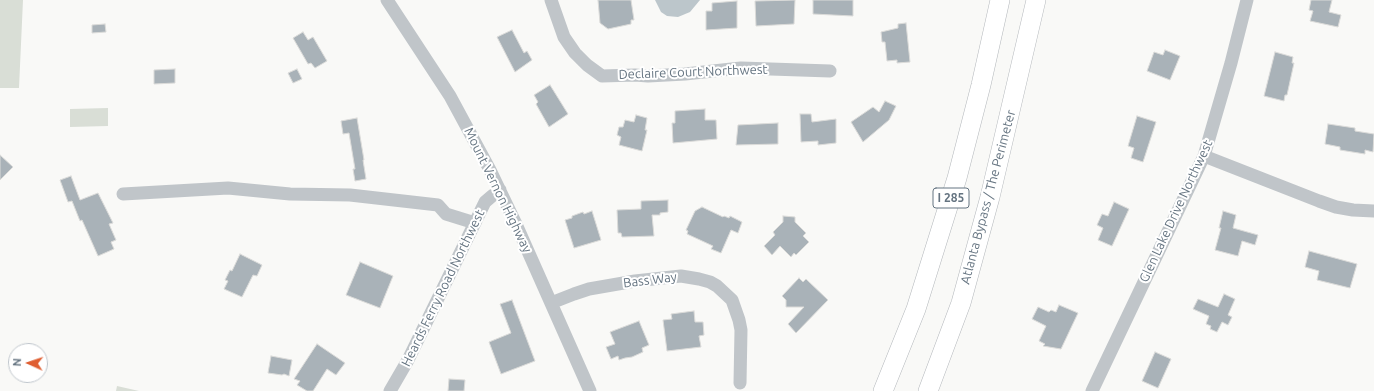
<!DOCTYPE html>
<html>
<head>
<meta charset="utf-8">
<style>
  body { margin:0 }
  #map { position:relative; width:1374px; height:391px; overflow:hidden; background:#f9f9f7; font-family:Ubuntu,sans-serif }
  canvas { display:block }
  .north { position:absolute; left:8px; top:343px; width:40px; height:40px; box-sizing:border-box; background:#fff; border:1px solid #c1c7cd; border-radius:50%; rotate:273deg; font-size:11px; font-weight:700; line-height:16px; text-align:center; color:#657481 }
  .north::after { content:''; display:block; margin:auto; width:14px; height:18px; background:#df5e31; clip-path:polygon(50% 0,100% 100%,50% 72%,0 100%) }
</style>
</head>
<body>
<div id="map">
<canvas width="1374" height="391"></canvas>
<div class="north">N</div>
</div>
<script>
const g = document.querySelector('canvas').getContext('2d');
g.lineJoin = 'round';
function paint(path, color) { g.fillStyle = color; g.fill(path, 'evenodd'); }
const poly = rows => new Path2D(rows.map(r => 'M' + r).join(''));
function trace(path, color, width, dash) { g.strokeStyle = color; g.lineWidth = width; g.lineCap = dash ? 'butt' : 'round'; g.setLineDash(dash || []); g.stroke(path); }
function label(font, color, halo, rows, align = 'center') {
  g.font = font + ' Ubuntu,sans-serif'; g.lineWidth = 4; g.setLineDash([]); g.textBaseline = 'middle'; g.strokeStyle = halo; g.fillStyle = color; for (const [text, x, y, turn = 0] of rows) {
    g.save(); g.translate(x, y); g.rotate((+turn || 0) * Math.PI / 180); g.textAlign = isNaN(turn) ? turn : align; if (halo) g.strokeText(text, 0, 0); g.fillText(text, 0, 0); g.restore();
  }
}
paint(poly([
  [0,0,23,0,19,88,0,88],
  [108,108,108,126,70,127,70,109],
  [117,386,139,391,116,391]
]), '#d9ded6');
paint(poly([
  [655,0,700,0,690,12,678,17,667,16,661,12]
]), '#bcc6cb');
const building = poly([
  [598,0,631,0,634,20,631,20,631,24,608,29,600,23,598,0],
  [795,0,794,24,756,26,755,1,795,0],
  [813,0,853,0,853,16,813,14,813,0],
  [1311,0,1332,0,1329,12,1341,15,1338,27,1310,21,1313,11,1309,10,1311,0],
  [737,1,737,28,706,30,706,11,712,11,712,3,737,1],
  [906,23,910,62,897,63,897,60,887,61,885,42,882,42,881,32,898,28,898,24,906,23],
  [105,24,106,32,92,33,92,25,105,24],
  [512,30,524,53,527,51,532,60,515,72,497,37,512,30],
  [303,32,308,40,313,37,327,61,315,68,311,63,308,64,293,38,303,32],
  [1165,50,1180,56,1170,80,1147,71,1154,52,1163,55,1165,50],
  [1275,52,1293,57,1292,63,1294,63,1287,95,1285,95,1284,101,1264,96,1275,52],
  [175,69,175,83,154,84,154,70,175,69],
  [297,69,302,79,293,83,288,73,297,69],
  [550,85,568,114,549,127,536,104,538,102,534,95,550,85],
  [885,101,896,106,889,120,863,142,851,122,873,107,879,112,885,101],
  [705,109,705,120,716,120,717,139,673,143,672,123,675,123,675,111,705,109],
  [800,114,811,114,812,122,836,119,836,143,818,145,818,141,801,142,800,114],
  [636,115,647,118,645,130,647,130,642,151,619,145,621,137,617,135,619,127,623,127,625,120,634,122,636,115],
  [1137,116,1156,122,1143,162,1131,158,1134,148,1128,146,1137,116],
  [357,118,364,160,363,160,366,179,355,181,353,169,355,169,349,133,343,134,341,121,357,118],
  [778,123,778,144,736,145,738,125,778,123],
  [1328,124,1355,128,1355,131,1374,134,1373,152,1365,150,1365,154,1340,150,1340,147,1325,144,1328,124],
  [0,155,13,167,0,180,0,155],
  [71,176,80,200,98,193,113,223,109,224,116,240,111,242,114,249,98,256,82,220,80,221,72,201,68,202,60,180,71,176],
  [668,200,668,212,660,213,660,215,652,215,654,236,622,237,621,233,618,233,617,210,641,209,641,201,668,200],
  [1114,202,1129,209,1112,246,1098,240,1103,228,1097,225,1102,214,1108,216,1114,202],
  [702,207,723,217,724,216,729,218,730,216,742,222,738,233,731,230,721,253,711,249,713,246,687,234,688,231,686,230,695,211,702,207],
  [592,211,601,240,574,248,565,220,572,218,572,216,583,212,584,214,592,211],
  [1223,211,1236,215,1233,228,1258,235,1255,245,1242,241,1238,256,1215,250,1221,228,1219,228,1223,211],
  [783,216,795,217,795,222,806,233,803,236,809,242,796,255,794,253,791,257,780,246,772,255,764,246,775,235,773,232,783,222,783,216],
  [1309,251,1357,264,1350,288,1317,280,1319,271,1305,267,1309,251],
  [240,254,262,265,257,276,253,275,242,297,224,289,228,281,225,280,230,270,232,271,240,254],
  [360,262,393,276,380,308,346,295,360,262],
  [799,278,803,282,806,279,828,300,796,333,788,324,804,307,786,307,786,300,782,296,799,278],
  [1224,294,1235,299,1228,315,1232,317,1228,325,1222,322,1217,332,1210,329,1211,326,1206,324,1209,316,1193,309,1198,299,1218,307,1224,294],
  [512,300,535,361,501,374,489,342,511,333,500,304,512,300],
  [1059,305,1078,313,1061,349,1043,346,1045,344,1039,341,1046,326,1032,319,1038,307,1049,312,1051,310,1056,312,1059,305],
  [694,311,695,322,703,322,704,335,699,336,701,347,667,351,663,320,672,319,671,314,694,311],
  [639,321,649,345,642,348,643,352,632,357,625,358,619,360,618,356,611,359,606,347,615,344,610,332,639,321],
  [317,344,345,363,336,375,327,369,313,391,307,391,297,385,300,381,294,379,317,344],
  [1155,352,1171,359,1158,388,1142,381,1155,352],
  [271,356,292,360,289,376,284,374,282,375,268,373,271,356],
  [449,379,465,380,464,391,448,391,449,379]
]);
paint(building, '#a9b2b8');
trace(building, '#dbdbd9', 1);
const highway = poly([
  [883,391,916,309,957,178,981,85,1000,0],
  [928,391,961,303,990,197,1036,0]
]);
trace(highway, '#b4b8bc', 20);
trace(poly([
  [387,0,450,96,490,170,515,222,590,391],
  [551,0,564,37,575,53,587,65,602,76,635,75,648,76,685,74,741,68,830,71],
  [1204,156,1319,201,1336,207,1353,210,1374,211],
  [123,194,228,188,290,194,350,195,438,205,446,214,475,223],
  [551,303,574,294,589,289,635,281,681,276,699,279,710,282,717,286,732,300,739,320,741,330,740,383],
  [390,391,408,360,485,202,492,196,500,190],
  [1092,391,1204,156,1231,63,1247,0]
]), '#c0c5c9', 13);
trace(highway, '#fff', 19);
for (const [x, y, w] of [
  [951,198,36]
]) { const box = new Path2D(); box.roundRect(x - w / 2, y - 10, w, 20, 3); g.fillStyle = '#fff'; g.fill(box); trace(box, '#657481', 1); }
label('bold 12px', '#657481', null, [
  ["I 285",951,198]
]);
label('13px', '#657481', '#fff', [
  ["Declaire Court Northwest",693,72,-2],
  ["Mount Vernon Highway",498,190,64],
  ["Atlanta Bypass / The Perimeter",988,197,-75],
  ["Glen Lake Drive Northwest",1176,211,-65],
  ["Bass Way",650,280,-7],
  ["Heards Ferry Road Northwest",443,288,-64]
]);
</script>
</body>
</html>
